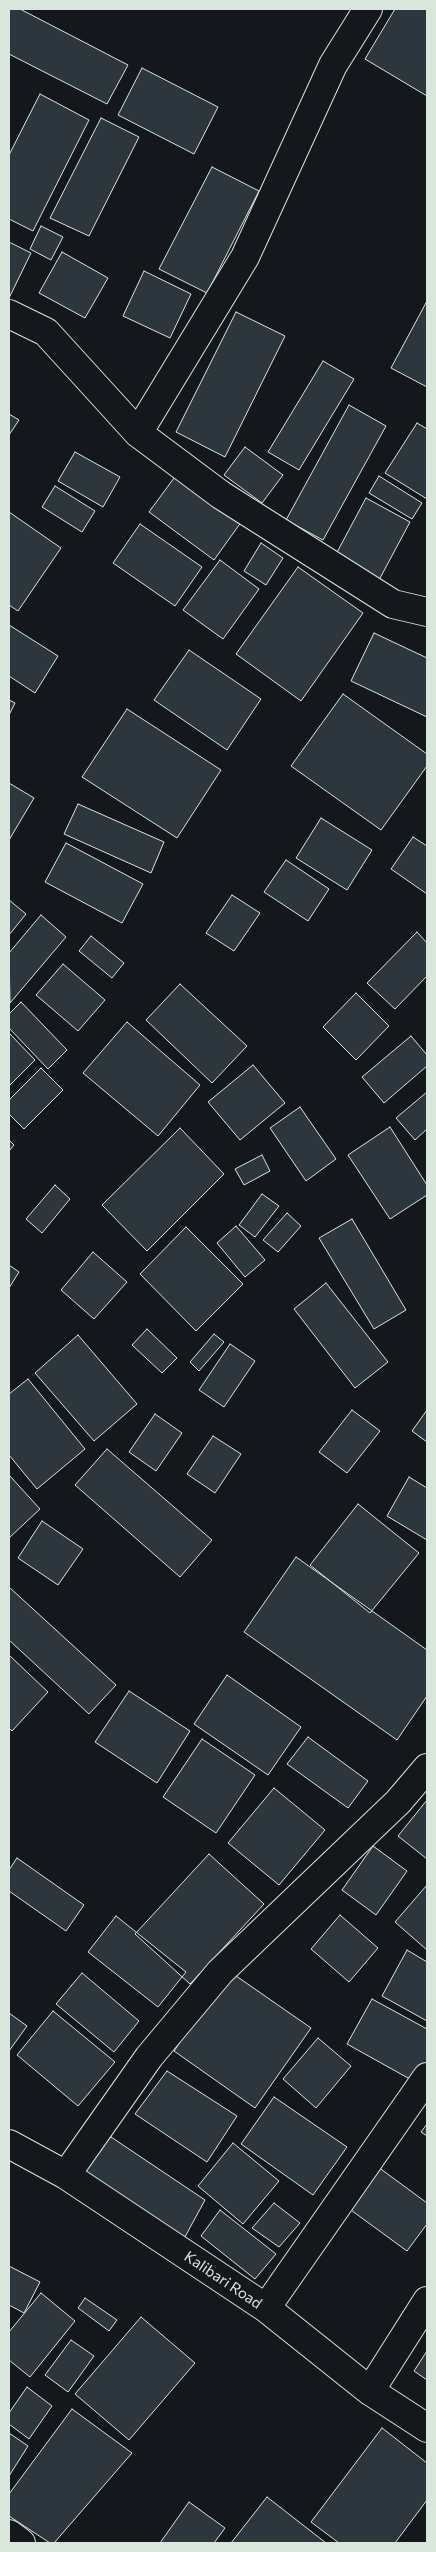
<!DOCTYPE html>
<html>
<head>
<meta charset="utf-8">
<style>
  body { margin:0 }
  #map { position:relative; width:436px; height:2552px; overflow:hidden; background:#14181c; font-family:Commissioner,sans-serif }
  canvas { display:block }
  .frame { position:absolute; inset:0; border:10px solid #d8e6dc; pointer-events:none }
</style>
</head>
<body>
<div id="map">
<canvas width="436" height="2552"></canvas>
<div class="frame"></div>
</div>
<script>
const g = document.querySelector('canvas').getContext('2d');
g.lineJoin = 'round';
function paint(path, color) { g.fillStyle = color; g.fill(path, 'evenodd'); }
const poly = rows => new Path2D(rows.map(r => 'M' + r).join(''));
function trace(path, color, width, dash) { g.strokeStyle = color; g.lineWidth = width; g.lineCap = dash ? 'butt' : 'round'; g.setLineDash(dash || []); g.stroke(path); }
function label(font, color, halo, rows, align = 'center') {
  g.font = font + ' Commissioner,sans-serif'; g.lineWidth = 4; g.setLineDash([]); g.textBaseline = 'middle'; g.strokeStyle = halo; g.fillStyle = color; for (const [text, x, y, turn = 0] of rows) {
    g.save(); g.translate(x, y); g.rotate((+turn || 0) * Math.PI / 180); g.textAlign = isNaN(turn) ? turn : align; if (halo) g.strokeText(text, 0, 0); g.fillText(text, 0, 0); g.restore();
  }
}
const building = poly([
  [9,9,20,9,128,65,107,104,9,54,9,9],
  [395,9,427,9,427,96,365,59,395,9],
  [142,68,218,107,194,154,118,115,142,68],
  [40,94,89,120,33,231,9,219,9,155,40,94],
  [101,118,139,137,89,236,50,218,101,118],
  [212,167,259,191,207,293,159,269,212,167],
  [41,226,63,237,51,260,30,249,41,226],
  [9,242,31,253,9,298,9,242],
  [62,252,108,278,85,318,39,293,62,252],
  [144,271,191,294,170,338,123,316,144,271],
  [427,301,427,387,391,368,427,301],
  [236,312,285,336,225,457,176,432,236,312],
  [323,361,354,379,299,470,268,452,323,361],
  [349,405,386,426,323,540,286,520,349,405],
  [9,414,19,420,9,435,9,414],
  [417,423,427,429,427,499,385,473,417,423],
  [245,447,283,475,262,503,224,475,245,447],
  [75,452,120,477,103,507,58,481,75,452],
  [177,474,242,521,214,560,149,512,177,474],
  [379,476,422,503,412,519,369,493,379,476],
  [55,486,95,511,82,532,42,507,55,486],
  [366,498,410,522,379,580,335,556,366,498],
  [9,512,61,548,18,611,9,605,9,512],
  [140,524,202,567,175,606,113,563,140,524],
  [261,543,283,558,266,585,244,571,261,543],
  [220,560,259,589,223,639,183,610,220,560],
  [298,567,363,613,301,701,236,654,298,567],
  [9,625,58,656,35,693,9,676,9,625],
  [374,633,427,658,427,717,351,681,374,633],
  [189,650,261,699,227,750,154,700,189,650],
  [343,694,427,754,427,766,381,830,291,766,343,694],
  [9,700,15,703,9,715,9,700],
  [127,709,221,770,177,838,82,777,127,709],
  [9,783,34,798,9,840,9,783],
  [78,804,164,842,151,873,64,834,78,804],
  [321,818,372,850,347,890,296,858,321,818],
  [413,837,427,846,427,894,391,869,413,837],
  [66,843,143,884,122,923,45,882,66,843],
  [286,860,329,889,308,921,264,892,286,860],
  [232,895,260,913,234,951,206,933,232,895],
  [9,900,26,914,9,935,9,900],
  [41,915,66,937,10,1003,9,953,41,915],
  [417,932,427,943,427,976,395,1009,367,983,417,932],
  [91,936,124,963,112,978,79,951,91,936],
  [63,964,105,1000,78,1031,36,995,63,964],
  [180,984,247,1046,212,1083,146,1020,180,984],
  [356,993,389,1026,356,1060,323,1027,356,993],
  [21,1002,67,1050,48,1069,9,1028,9,1014,21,1002],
  [127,1022,200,1085,158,1136,83,1073,127,1022],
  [9,1033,35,1060,9,1086,9,1033],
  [411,1036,427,1055,427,1066,384,1103,362,1077,411,1036],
  [253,1065,285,1103,240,1140,208,1102,253,1065],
  [41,1068,63,1090,24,1129,9,1114,9,1100,41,1068],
  [427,1092,427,1129,415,1140,396,1118,427,1092],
  [300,1107,336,1159,306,1181,270,1128,300,1107],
  [390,1127,427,1185,427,1195,390,1219,348,1155,390,1127],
  [180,1128,224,1174,147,1251,102,1205,180,1128],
  [9,1140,14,1145,9,1151,9,1140],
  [262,1155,270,1171,244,1185,235,1169,262,1155],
  [55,1185,70,1199,42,1233,26,1219,55,1185],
  [262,1194,279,1206,255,1237,239,1225,262,1194],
  [287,1213,301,1226,278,1252,263,1240,287,1213],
  [352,1219,406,1310,374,1329,319,1238,352,1219],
  [236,1226,265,1260,245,1277,217,1243,236,1226],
  [186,1227,243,1284,196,1331,140,1274,186,1227],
  [93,1252,127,1282,94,1319,61,1290,93,1252],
  [9,1265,19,1272,9,1288,9,1265],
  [326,1283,388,1362,355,1388,294,1309,326,1283],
  [147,1329,177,1358,162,1373,132,1345,147,1329],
  [214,1334,224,1342,199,1371,190,1362,214,1334],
  [78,1335,137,1404,94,1441,35,1373,78,1335],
  [230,1344,255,1361,224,1407,199,1390,230,1344],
  [28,1379,85,1449,37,1489,9,1455,9,1394,28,1379],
  [352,1410,380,1431,347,1473,319,1452,352,1410],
  [427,1410,427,1442,412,1431,427,1410],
  [155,1414,182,1433,156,1471,129,1452,155,1414],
  [213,1436,241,1454,215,1493,187,1474,213,1436],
  [107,1449,212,1540,180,1577,75,1485,107,1449],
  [9,1475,40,1509,9,1538,9,1475],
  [409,1477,427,1488,427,1540,387,1516,409,1477],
  [358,1504,419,1553,370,1613,310,1565,358,1504],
  [42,1521,83,1549,58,1585,18,1558,42,1521],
  [296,1557,427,1650,427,1696,397,1740,244,1632,296,1557],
  [9,1587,116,1685,89,1714,9,1640,9,1587],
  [9,1655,48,1692,12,1731,9,1728,9,1655],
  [227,1675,301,1727,268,1775,194,1724,227,1675],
  [129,1691,190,1731,157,1783,95,1742,129,1691],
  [308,1737,368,1781,348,1808,287,1764,308,1737],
  [202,1739,255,1775,216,1833,163,1797,202,1739],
  [274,1788,325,1830,279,1885,228,1843,274,1788],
  [427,1800,427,1859,398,1836,427,1800],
  [373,1846,407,1871,376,1915,342,1890,373,1846],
  [209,1854,264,1904,190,1984,135,1934,209,1854],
  [17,1858,84,1905,66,1931,9,1891,9,1870,17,1858],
  [427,1885,427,1950,395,1922,427,1885],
  [340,1915,378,1948,349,1982,311,1949,340,1915],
  [116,1916,186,1972,158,2007,88,1952,116,1916],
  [407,1950,427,1962,427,2021,382,1996,407,1950],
  [229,1971,311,2028,255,2108,174,2051,229,1971],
  [82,1973,139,2021,114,2052,56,2004,82,1973],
  [372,1999,427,2029,427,2064,417,2083,347,2044,372,1999],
  [53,2011,115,2062,78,2106,17,2055,53,2011],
  [9,2013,27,2026,9,2051,9,2013],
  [318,2038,351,2066,316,2108,283,2079,318,2038],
  [167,2071,237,2116,207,2162,135,2114,167,2071],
  [274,2097,347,2147,313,2195,241,2144,274,2097],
  [427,2124,427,2136,421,2132,427,2124],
  [111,2137,205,2200,180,2246,75,2173,111,2137],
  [233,2143,279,2181,243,2224,198,2186,233,2143],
  [374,2164,427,2203,427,2224,407,2251,344,2205,374,2164],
  [274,2203,300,2223,279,2247,252,2228,274,2203],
  [220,2210,276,2254,255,2279,201,2236,220,2210],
  [9,2266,40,2282,24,2313,9,2305,9,2266],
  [41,2293,75,2321,30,2377,9,2360,9,2332,41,2293],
  [85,2298,117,2320,109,2331,78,2308,85,2298],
  [141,2317,195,2363,129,2440,75,2394,141,2317],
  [71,2340,94,2356,68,2392,45,2375,71,2340],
  [427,2351,427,2380,414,2371,427,2351],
  [27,2387,52,2406,29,2439,9,2424,9,2413,27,2387],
  [72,2409,132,2453,54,2543,50,2543,9,2516,9,2494,72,2409],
  [382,2428,427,2463,427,2500,395,2543,339,2543,311,2522,382,2428],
  [9,2433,28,2446,9,2476,9,2433],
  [267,2497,326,2543,231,2543,267,2497],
  [189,2502,225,2528,214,2543,160,2543,189,2502]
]);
paint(building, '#2c363c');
trace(building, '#d8e6dc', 1);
const minor = poly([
  [9,314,46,332,138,433,221,495,393,604,427,612],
  [138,433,245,257,333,65,368,9],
  [9,2144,66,2175,266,2308,370,2391,427,2428],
  [66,2175,149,2057,220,1972,398,1802,427,1768],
  [266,2308,427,2077],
  [370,2391,427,2301],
  [9,2534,21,2543]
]);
trace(minor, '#d8e6dc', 30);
trace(minor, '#14181c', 28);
label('15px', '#d8e6dc', '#14181c', [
  ["Kalibari Road",223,2280,34]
]);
</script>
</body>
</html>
